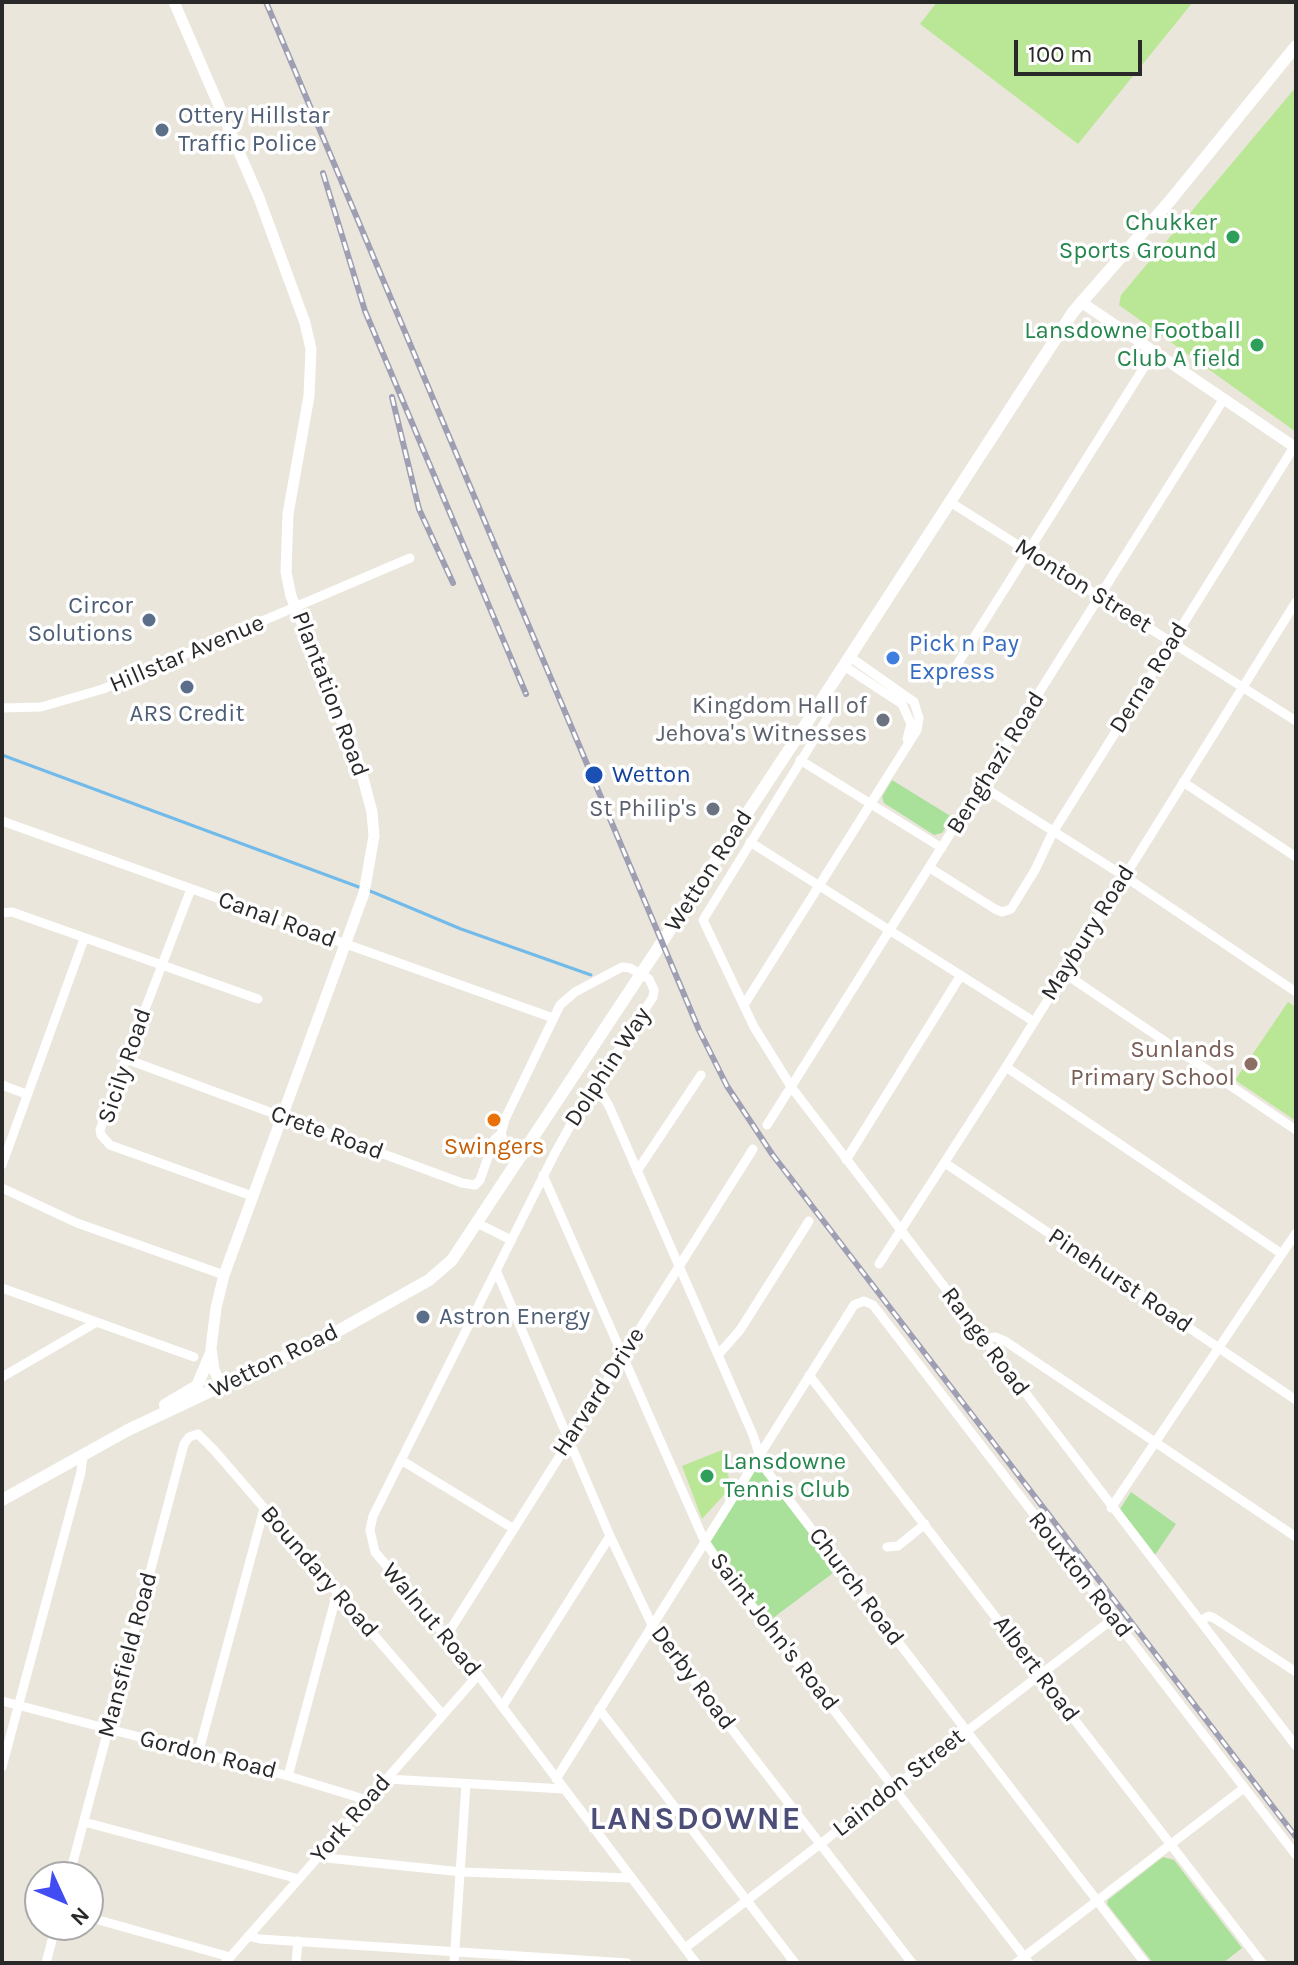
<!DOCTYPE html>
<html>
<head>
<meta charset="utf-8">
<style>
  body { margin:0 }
  #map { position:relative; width:1298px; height:1965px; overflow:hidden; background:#ebe6dc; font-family:Karla,sans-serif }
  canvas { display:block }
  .frame { position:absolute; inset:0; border:4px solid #292929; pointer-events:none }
  .north { position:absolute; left:24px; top:1861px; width:80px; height:80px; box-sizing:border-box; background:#fff; border:2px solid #a9a9a9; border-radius:50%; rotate:134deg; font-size:22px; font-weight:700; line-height:32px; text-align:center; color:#292929 }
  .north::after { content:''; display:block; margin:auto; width:28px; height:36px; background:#414cf2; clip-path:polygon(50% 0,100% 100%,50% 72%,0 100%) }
  .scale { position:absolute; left:1014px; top:40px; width:128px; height:36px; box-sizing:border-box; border:4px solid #292929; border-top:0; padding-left:10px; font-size:24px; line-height:28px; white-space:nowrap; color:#292929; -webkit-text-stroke:6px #fff; paint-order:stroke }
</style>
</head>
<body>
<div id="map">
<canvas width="1298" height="1965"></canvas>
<div class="frame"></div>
<div class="north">N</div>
<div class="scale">100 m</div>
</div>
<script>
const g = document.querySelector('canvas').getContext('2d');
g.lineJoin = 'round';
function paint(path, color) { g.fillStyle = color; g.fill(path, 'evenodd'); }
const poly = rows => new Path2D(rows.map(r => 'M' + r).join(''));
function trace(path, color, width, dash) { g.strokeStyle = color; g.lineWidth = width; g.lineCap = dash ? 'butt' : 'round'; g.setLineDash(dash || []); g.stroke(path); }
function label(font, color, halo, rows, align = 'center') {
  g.font = font + ' Karla,sans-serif'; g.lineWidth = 7; g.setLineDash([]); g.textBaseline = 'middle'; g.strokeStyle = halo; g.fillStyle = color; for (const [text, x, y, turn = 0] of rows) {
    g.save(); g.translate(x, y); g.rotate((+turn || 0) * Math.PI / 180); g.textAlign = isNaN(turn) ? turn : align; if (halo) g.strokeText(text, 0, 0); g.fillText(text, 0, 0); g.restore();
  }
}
paint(poly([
  [892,780,952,817,942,833,934,835,884,803,882,797],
  [759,1456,841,1567,765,1624,703,1543],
  [1131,1492,1176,1524,1155,1555,1120,1509],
  [1163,1857,1174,1860,1242,1948,1223,1963,1153,1963,1107,1904,1108,1900]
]), '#a9e09a');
paint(poly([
  [937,2,1193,2,1078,144,920,24],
  [1296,87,1296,432,1119,305,1121,295],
  [1288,1002,1296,1007,1296,1121,1235,1080],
  [722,1450,731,1487,702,1519,682,1466]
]), '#bae796');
trace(poly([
  [2,755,375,893,461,929,591,975]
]), '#72bae9', 3);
trace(poly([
  [950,502,1296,721],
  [844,666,902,704,911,724,907,739],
  [953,671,1153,353],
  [2,708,41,707,103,689,410,558],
  [831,712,703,920,754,1027,792,1088,1296,1746],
  [800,760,942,848],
  [1183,782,1296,857],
  [982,786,1124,876,1296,992],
  [2,821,553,1018],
  [750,842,1033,1021],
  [930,868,995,909,1002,912,1011,909,1035,870,1053,832,1294,447],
  [191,889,126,1059,100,1130,101,1135,110,1145,252,1196],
  [2,913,12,912,258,999],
  [1064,973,1296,1130],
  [744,1005,917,730,919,718,914,702,850,657],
  [126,1059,462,1183,475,1185,480,1180,494,1140,501,1134,505,1119,560,1005,575,992,622,967,630,968,649,979,654,990,653,997,575,1117,555,1153,373,1516,370,1530,375,1552,470,1664,696,1963],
  [1006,1067,1282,1254],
  [596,1084,609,1106,753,1435,763,1466,1145,1963],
  [2,1085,26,1094],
  [767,1125,1223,400],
  [501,1134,506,1144,523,1156],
  [846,1160,961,975],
  [945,1163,1296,1400],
  [2,1165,84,939],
  [637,1171,701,1075],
  [543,1175,704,1540,736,1587,765,1621,1029,1963],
  [2,1188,77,1223,224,1275],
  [477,1223,511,1240],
  [879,1264,1006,1067,1296,602],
  [496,1270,610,1536,653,1627,912,1963],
  [2,1288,194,1357],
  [983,1339,995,1337,1005,1341,1296,1537],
  [718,1355,740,1330,809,1221],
  [809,1375,1262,1963],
  [2,1377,95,1323],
  [401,1460,514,1529],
  [1111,1508,1296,1233],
  [887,1547,898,1546,925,1524],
  [1200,1621,1209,1616,1214,1618,1296,1672],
  [447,1635,753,1149],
  [2,1701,288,1776,367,1800],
  [502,1707,610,1536],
  [599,1709,795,1963],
  [198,1754,264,1509],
  [2,1767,81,1472,83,1455],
  [288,1776,337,1593],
  [387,1779,564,1789],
  [556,1779,854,1305,864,1301,873,1305,1296,1855],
  [84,1822,299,1879],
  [317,1857,462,1872,631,1878],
  [69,1877,184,1444,189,1437,198,1434,214,1450,443,1715],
  [88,1917,230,1957],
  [248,1936,260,1939,627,1963],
  [685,1948,1114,1618],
  [46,1963,56,1925],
  [225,1963,478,1675],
  [296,1963,298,1941],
  [454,1963,466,1784],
  [1016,1963,1244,1788]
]), '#fff', 9);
trace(poly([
  [174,2,259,198,305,323,311,349,309,396,288,514,286,572,291,596,360,767,372,812,374,836,364,893,224,1275,216,1308,211,1348,214,1370,222,1387],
  [1081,302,1296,448]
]), '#fff', 11);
trace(poly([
  [165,1405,197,1386,211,1353],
  [2,1500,128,1430,338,1331,429,1280,452,1260,808,721,1073,312,1169,202,1296,46]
]), '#fff', 12);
const rail = poly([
  [266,2,699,1030,727,1086,772,1154,1296,1837],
  [323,173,365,311,526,694],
  [392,397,419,509,453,583]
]);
trace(rail, '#9f9fb3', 6);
trace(rail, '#fff', 3, [9]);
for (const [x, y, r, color] of [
  [162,130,8,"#5c6f8a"],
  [1233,237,8,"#2e9e5b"],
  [1257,345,8,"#2e9e5b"],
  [149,620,8,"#5c6f8a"],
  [893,658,8,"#3f7fe0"],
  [187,687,8,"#5c6f8a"],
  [883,720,8,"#6b7280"],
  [594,775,10,"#1a4fb4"],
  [713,809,8,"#6b7280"],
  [1251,1064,8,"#8d6e63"],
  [494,1120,8,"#e8710a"],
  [423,1317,8,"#5c6f8a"],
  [707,1476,8,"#2e9e5b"]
]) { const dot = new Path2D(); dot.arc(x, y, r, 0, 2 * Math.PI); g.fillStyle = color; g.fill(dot); trace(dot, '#fff', 3); }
label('24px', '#4e5e75', '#fff', [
  ["Ottery Hillstar",178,116],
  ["Traffic Police",178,144],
  ["Circor",133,606,"right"],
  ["Solutions",133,634,"right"],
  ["ARS Credit",187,714,"center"],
  ["Astron Energy",439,1317]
], 'left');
label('24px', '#27864d', '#fff', [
  ["Chukker",1217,223],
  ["Sports Ground",1217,251],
  ["Lansdowne Football",1241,331],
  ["Club A field",1241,359],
  ["Lansdowne",723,1462,"left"],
  ["Tennis Club",723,1490,"left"]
], 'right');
label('24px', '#292929', '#fff', [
  ["Monton Street",1083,586,32],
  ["Hillstar Avenue",187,654,-23],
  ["Derna Road",1149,678,-58],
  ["Plantation Road",330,694,69],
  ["Benghazi Road",996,763,-58],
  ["Wetton Road",709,871,-57],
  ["Canal Road",277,920,20],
  ["Maybury Road",1088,933,-58],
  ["Sicily Road",125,1066,-71],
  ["Dolphin Way",608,1067,-57],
  ["Crete Road",327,1133,20],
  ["Pinehurst Road",1120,1281,34],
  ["Range Road",985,1342,53],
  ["Wetton Road",274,1361,-26],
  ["Harvard Drive",599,1392,-57],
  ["Boundary Road",319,1572,49],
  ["Rouxton Road",1080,1575,52],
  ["Church Road",856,1587,53],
  ["Walnut Road",431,1620,50],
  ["Saint John's Road",774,1632,52],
  ["Mansfield Road",128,1655,-75],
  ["Albert Road",1036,1669,53],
  ["Derby Road",693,1678,53],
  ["Gordon Road",208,1755,14],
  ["Laindon Street",899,1783,-38],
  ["York Road",351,1819,-49]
]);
label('24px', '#366cbe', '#fff', [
  ["Pick n Pay",909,644],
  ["Express",909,672]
], 'left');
label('24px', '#5b616d', '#fff', [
  ["Kingdom Hall of",867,706],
  ["Jehova's Witnesses",867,734],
  ["St Philip's",697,809]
], 'right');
label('24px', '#164399', '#fff', [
  ["Wetton",612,775]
], 'left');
label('24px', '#785e54', '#fff', [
  ["Sunlands",1235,1050],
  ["Primary School",1235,1078]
], 'right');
label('24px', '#c56008', '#fff', [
  ["Swingers",494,1147]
]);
g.letterSpacing = '2px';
label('bold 32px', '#4c4e78', '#fff', [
  ["LANSDOWNE",696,1820]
]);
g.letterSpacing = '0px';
</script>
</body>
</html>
